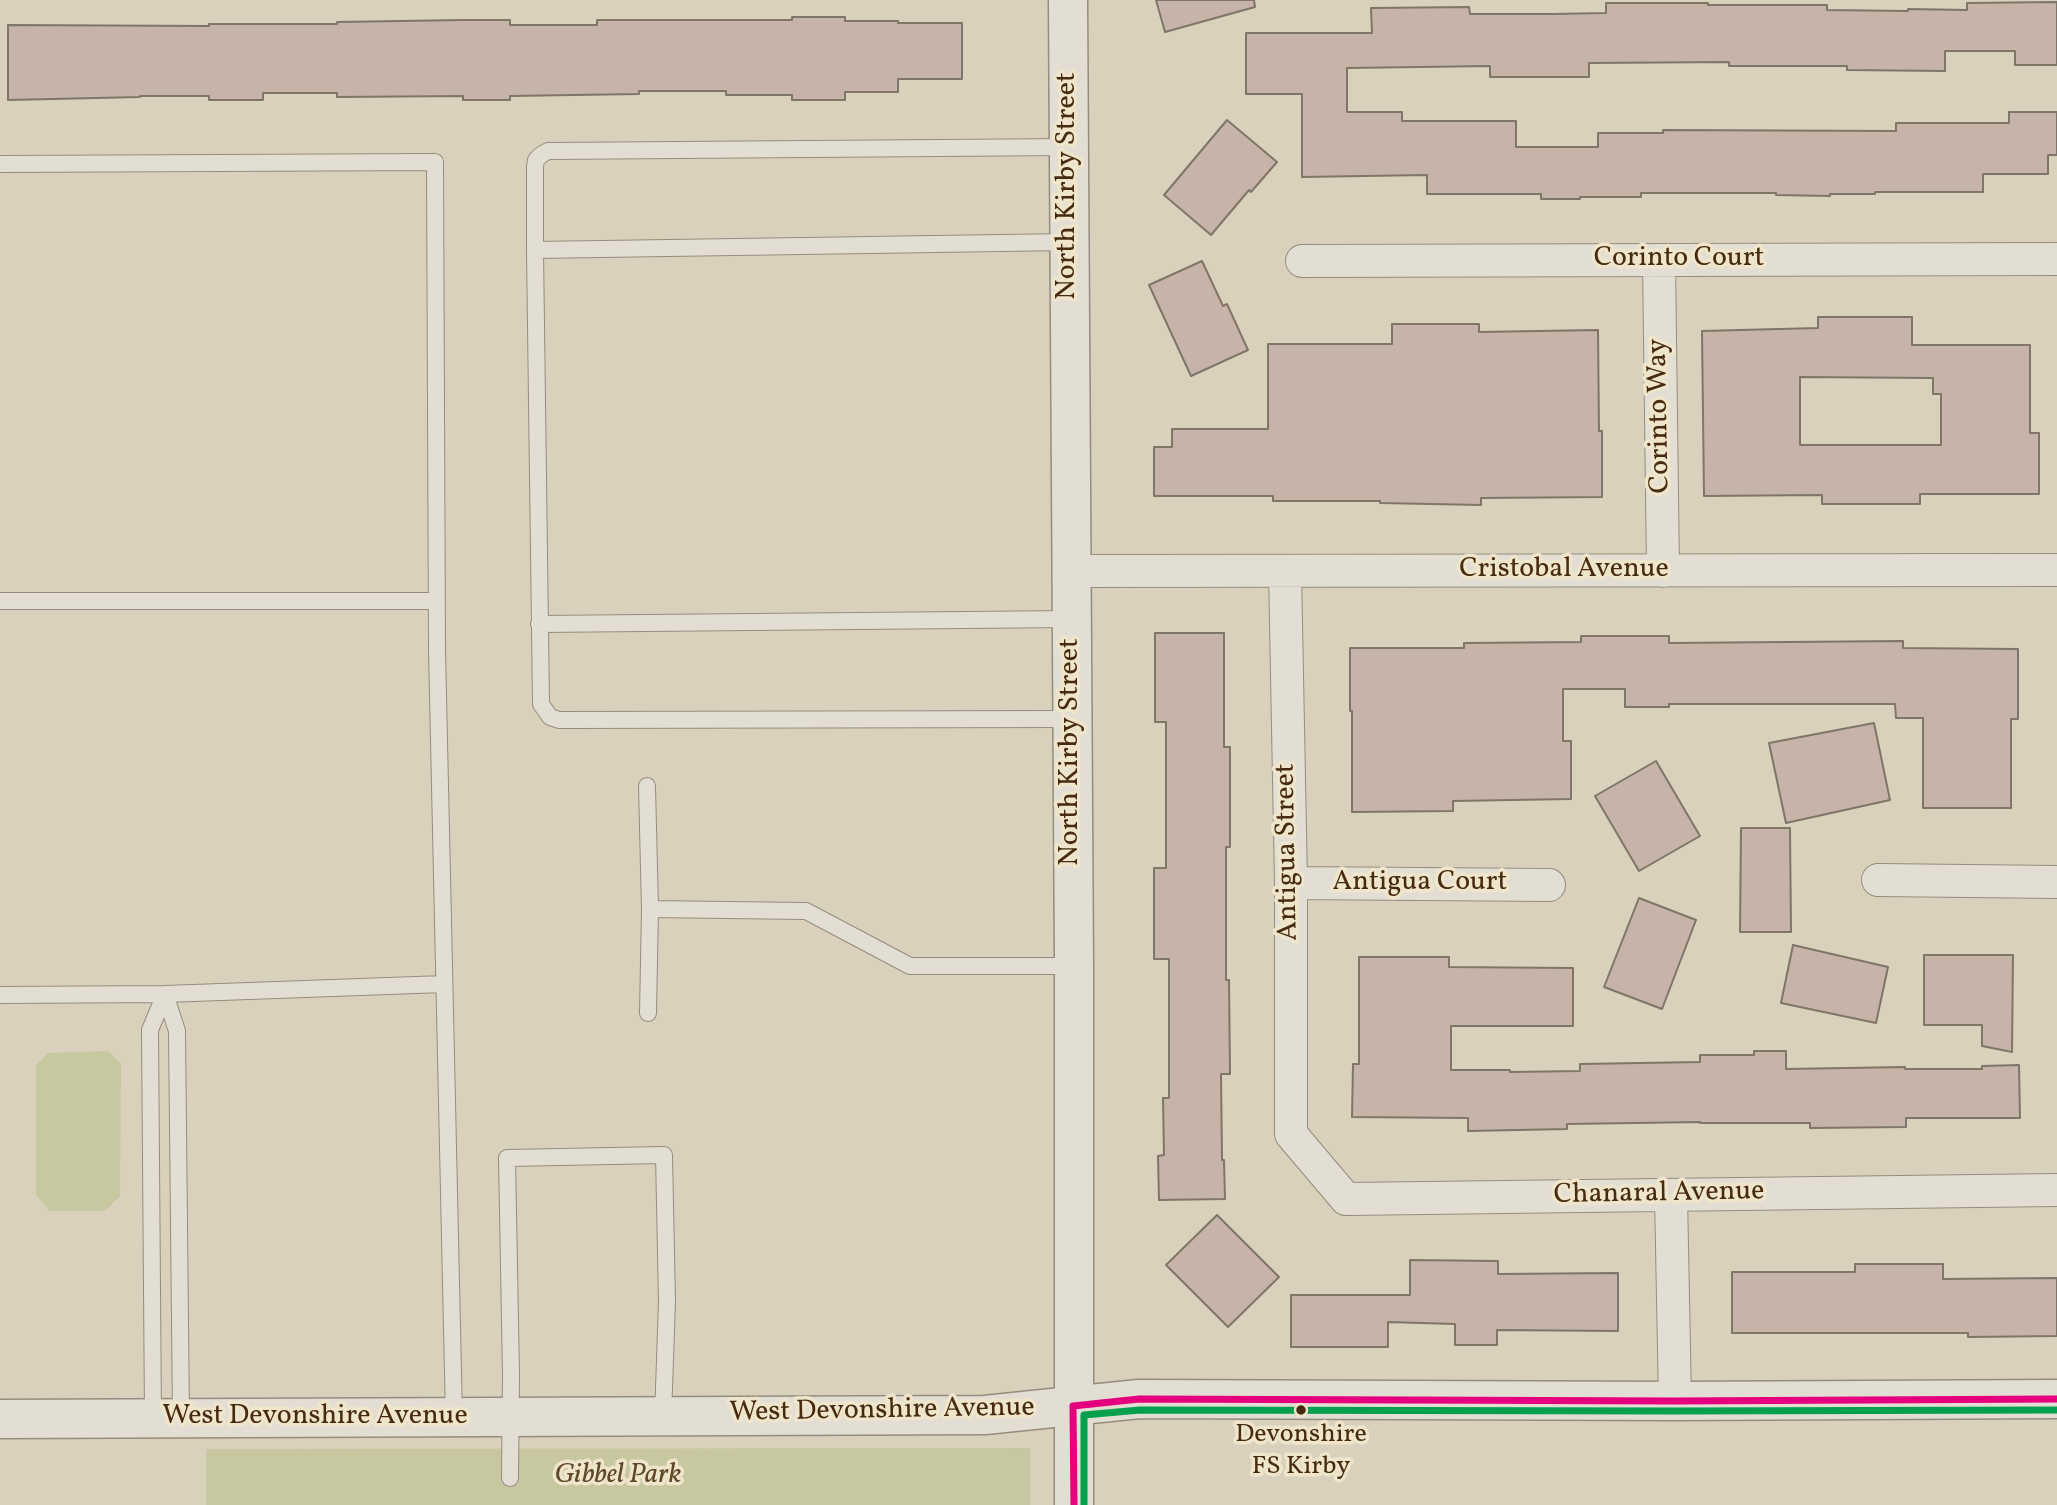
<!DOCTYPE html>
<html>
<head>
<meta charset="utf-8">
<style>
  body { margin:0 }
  canvas { display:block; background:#dad1bc }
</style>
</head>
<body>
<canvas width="2057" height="1505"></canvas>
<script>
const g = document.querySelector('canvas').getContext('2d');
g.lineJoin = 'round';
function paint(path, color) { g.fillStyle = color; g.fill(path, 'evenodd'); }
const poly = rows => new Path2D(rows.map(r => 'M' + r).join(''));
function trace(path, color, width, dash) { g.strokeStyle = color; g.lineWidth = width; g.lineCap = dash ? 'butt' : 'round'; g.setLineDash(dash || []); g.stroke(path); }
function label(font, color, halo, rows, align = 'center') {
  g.font = font + ' Vollkorn,serif'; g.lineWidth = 7; g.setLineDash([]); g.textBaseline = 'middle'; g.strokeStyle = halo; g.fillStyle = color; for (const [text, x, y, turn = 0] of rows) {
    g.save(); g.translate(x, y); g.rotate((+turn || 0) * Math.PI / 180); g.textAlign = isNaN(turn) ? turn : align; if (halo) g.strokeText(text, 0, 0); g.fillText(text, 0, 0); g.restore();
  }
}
paint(poly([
  [108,1051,121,1064,120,1196,105,1211,50,1211,36,1195,36,1065,48,1053],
  [1030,1448,1030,1505,206,1505,206,1449]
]), '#c7c7a0');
const building = poly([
  [1156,0,1254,0,1255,7,1165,32,1156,0],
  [2057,2,2057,65,2015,65,2015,51,1945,51,1945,71,1847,70,1847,66,1729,66,1729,62,1589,63,1589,77,1490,77,1490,66,1347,68,1347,112,1402,112,1402,121,1516,121,1516,147,1598,147,1598,133,1663,133,1663,130,1896,131,1896,123,2009,123,2009,112,2057,112,2057,155,2048,155,2048,174,1983,174,1983,192,1875,192,1875,194,1830,194,1830,196,1776,195,1776,193,1641,193,1641,197,1580,197,1580,199,1541,199,1541,194,1427,194,1427,175,1302,177,1302,94,1246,94,1246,33,1372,33,1371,8,1469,7,1470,14,1552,14,1606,13,1606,3,1708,3,1708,5,1827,5,1827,10,1908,11,1908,9,1967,10,1967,3,2057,2],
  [792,17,845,17,845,21,898,21,898,23,962,23,962,79,898,79,898,92,845,92,845,100,792,100,792,95,726,95,726,91,639,91,639,94,510,96,510,100,463,100,463,96,337,97,337,93,263,93,263,100,209,100,209,96,140,96,140,97,8,100,8,25,209,26,209,24,337,24,337,22,463,20,510,20,510,25,597,25,597,20,792,20,792,17],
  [1227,120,1277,162,1251,192,1249,190,1211,235,1164,195,1227,120],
  [1202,261,1223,306,1227,304,1248,350,1191,376,1149,285,1202,261],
  [1818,317,1912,317,1912,345,2030,345,2030,433,2039,433,2039,494,1920,494,1920,504,1822,504,1822,495,1704,496,1702,331,1818,328,1818,317],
  [1800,377,1933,378,1933,394,1941,394,1941,445,1800,445,1800,377],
  [1392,324,1479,324,1479,332,1598,330,1599,431,1602,431,1602,497,1481,498,1481,505,1380,503,1380,501,1273,501,1273,496,1154,496,1154,447,1172,447,1172,429,1268,429,1268,344,1392,344,1392,324],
  [1155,633,1224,633,1224,747,1230,747,1230,847,1226,847,1226,980,1229,980,1230,1074,1221,1074,1222,1160,1224,1160,1225,1199,1159,1200,1158,1156,1164,1155,1163,1098,1169,1098,1169,959,1154,959,1154,868,1166,868,1166,722,1155,722,1155,633],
  [1581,636,1669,636,1669,643,1903,641,1903,648,2018,649,2018,719,2011,719,2011,808,1923,808,1923,718,1896,718,1895,704,1669,704,1669,707,1625,707,1625,689,1563,689,1563,741,1571,741,1571,799,1453,801,1453,811,1352,812,1352,711,1350,711,1350,648,1464,648,1464,643,1581,642,1581,636],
  [1874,723,1890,800,1786,823,1769,743,1874,723],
  [1656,761,1700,836,1639,871,1595,796,1656,761],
  [1741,828,1790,828,1791,932,1740,932,1741,828],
  [1639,898,1696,920,1662,1009,1604,987,1639,898],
  [1793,945,1888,967,1876,1023,1781,1003,1793,945],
  [1924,955,2013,955,2012,1052,1982,1046,1982,1025,1924,1025,1924,955],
  [1359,957,1449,957,1449,967,1573,968,1573,1026,1451,1026,1451,1070,1510,1070,1510,1072,1580,1071,1580,1064,1700,1062,1700,1055,1754,1055,1754,1051,1786,1051,1786,1069,1905,1067,1905,1069,1982,1069,1982,1066,2019,1065,2020,1118,1906,1118,1906,1127,1810,1128,1810,1123,1700,1123,1700,1122,1567,1124,1567,1129,1468,1131,1468,1118,1352,1117,1353,1064,1359,1064,1359,957],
  [1217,1215,1279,1277,1228,1327,1166,1265,1217,1215],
  [1410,1260,1498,1261,1498,1274,1618,1273,1618,1331,1497,1330,1497,1345,1455,1345,1455,1324,1388,1322,1388,1347,1291,1347,1291,1295,1410,1295,1410,1260],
  [1855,1264,1943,1264,1943,1279,2057,1278,2057,1336,1968,1337,1968,1333,1732,1333,1732,1272,1855,1272,1855,1264]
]);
paint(building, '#c6b4a8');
trace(building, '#7f7667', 2);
const service = poly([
  [1069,147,548,151,541,155,536,160,535,167,535,250,541,704,550,717,559,720,1072,719],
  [0,164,435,162,437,650,454,1418],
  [535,250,1069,242],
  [0,601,437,601],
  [539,624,1071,619],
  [647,786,650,909,806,911,910,966,1074,966],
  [165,994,177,1031,181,1418],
  [0,995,165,994,444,984],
  [648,1013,650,909],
  [153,1418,150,1030,165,994],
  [510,1478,511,1375,507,1158,664,1155,667,1302,663,1417]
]);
const minor = poly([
  [1659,260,1663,571],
  [1302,261,2056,259],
  [1071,571,2057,570],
  [1285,571,1291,883,1291,1134,1346,1199,2057,1190],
  [1878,880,2057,882],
  [1291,883,1549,885],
  [1671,1195,1675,1401]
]);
const tertiary = poly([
  [1068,0,1074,966,1074,1505],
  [0,1419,985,1415,1139,1399,1675,1401,2057,1399]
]);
trace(service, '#958c7d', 18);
trace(minor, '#958c7d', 34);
trace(tertiary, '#958c7d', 41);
trace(service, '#e2ded3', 16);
trace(minor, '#e2ded3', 32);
trace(tertiary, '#e2ded3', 38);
trace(poly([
  [1074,1505,1073,1406,1139,1399,1675,1401,2057,1399]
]), '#e5007d', 7);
trace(poly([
  [1084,1505,1084,1415,1140,1410,1675,1411,2057,1410]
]), '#04a04e', 7);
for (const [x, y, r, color] of [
  [1301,1410,6,"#472b10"]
]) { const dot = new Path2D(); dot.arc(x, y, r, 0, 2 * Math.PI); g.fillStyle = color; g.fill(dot); trace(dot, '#efe5cb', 2.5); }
label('26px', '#472b10', '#efe5cb', [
  ["Devonshire",1301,1436],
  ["FS Kirby",1301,1468]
]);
label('28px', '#472b10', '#efe5cb', [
  ["North Kirby Street",1069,186,-90],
  ["Corinto Court",1679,260],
  ["Corinto Way",1661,416,-91],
  ["Cristobal Avenue",1564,571],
  ["North Kirby Street",1072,752,-90],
  ["Antigua Street",1289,852,-91],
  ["Antigua Court",1420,884],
  ["Chanaral Avenue",1659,1195,-1],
  ["West Devonshire Avenue",882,1412,-1],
  ["West Devonshire Avenue",315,1418]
]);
label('italic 28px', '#5d4828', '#efe5cb', [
  ["Gibbel Park",618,1477]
]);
</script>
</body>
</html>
